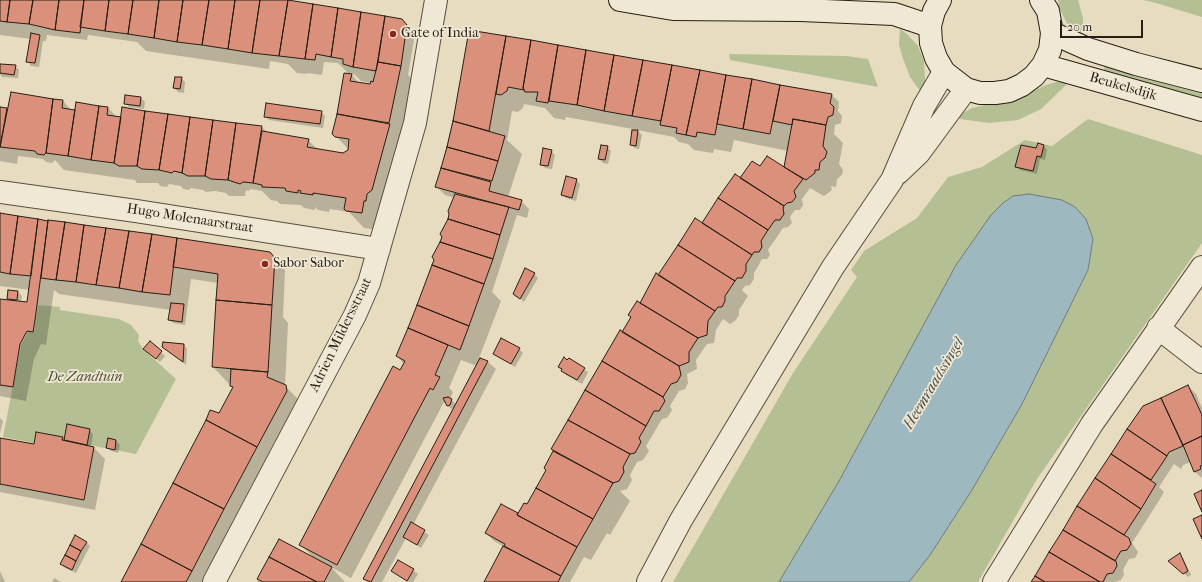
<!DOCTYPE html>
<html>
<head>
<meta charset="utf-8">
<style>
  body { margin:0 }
  #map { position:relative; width:1202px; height:582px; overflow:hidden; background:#e7dcbf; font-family:"IM FELL French Canon",serif }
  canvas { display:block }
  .scale { position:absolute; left:1060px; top:20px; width:83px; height:18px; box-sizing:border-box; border:2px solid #291e13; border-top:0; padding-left:5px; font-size:12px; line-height:14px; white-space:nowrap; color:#291e13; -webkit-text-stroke:3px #efe8d5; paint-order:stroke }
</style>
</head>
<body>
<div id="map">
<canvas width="1202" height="582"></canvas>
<div class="scale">20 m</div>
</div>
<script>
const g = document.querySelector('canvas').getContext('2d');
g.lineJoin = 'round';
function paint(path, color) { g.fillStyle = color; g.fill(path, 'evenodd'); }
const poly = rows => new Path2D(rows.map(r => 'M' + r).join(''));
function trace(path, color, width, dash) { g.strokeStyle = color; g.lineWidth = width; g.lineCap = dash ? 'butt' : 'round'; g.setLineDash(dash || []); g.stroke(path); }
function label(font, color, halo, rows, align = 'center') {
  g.font = font + ' "IM FELL French Canon",serif'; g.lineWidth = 3.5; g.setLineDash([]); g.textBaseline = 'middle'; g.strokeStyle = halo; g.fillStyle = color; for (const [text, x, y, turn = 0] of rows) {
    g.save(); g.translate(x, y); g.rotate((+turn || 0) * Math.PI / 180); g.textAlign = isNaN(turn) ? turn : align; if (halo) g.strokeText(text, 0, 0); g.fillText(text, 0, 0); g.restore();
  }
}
paint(poly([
  [1058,0,1078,0,1083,18,1083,36,1074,32,1068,25,1059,8],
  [1143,0,1202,0,1202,17,1156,3],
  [900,29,907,34,918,46,924,61,925,80,924,90,920,91,910,77,902,56,899,44],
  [729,54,846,56,868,59,878,87,730,60],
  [1106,63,1202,89,1202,103,1103,72],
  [1056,82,1065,82,1066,85,1041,109,1018,120,989,123,960,119,958,117,959,115,972,108,1017,98,1046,85],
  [1088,119,1202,155,1202,243,1037,479,978,582,909,582,930,555,972,490,1022,404,1088,271,1093,239,1086,219,1075,207,1062,200,1013,196,1003,203,991,215,956,265,839,481,779,582,673,582,793,373,857,277,851,270,864,251,917,218,948,177,982,167,1025,140,1052,146],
  [38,305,60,307,60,310,119,319,131,325,139,335,138,341,143,349,176,379,136,454,63,440,63,437,36,432,34,443,3,437,21,345,28,332,34,332]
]), '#b4c093');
const water = poly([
  [1029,194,1062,200,1075,207,1086,219,1093,239,1088,270,1022,404,972,490,930,555,909,582,779,582,839,481,956,265,991,215,1003,203,1013,196,1029,194]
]);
paint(water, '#9db8be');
trace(water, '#6f7a7a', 1);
paint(poly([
  [0,0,278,0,402,20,415,34,408,75,417,84,379,230,364,228,349,212,330,209,329,212,318,210,315,207,315,210,304,208,301,205,280,204,277,201,271,200,262,191,251,189,248,191,246,190,245,196,229,196,226,193,215,191,206,192,203,190,191,188,189,190,183,189,181,186,169,184,167,187,160,186,158,183,137,183,135,180,64,170,55,160,52,163,46,162,43,159,18,156,17,164,0,161,0,107,8,111,12,93,63,101,72,111,108,108,117,117,262,127,268,133,308,140,318,150,343,154,349,150,334,134,344,74,350,75,338,63,324,62,322,75,307,73,307,74,297,73,288,64,270,61,269,69,146,51,137,42,88,35,87,40,47,35,46,41,43,41,39,67,31,66,28,62,31,39,0,35],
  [351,74,354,74,361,81,371,83,371,85,360,84],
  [476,32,831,94,839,102,838,111,842,116,841,123,835,125,834,134,843,143,839,164,843,170,842,175,837,179,836,187,831,186,832,190,824,196,810,188,802,199,803,205,800,210,795,210,790,217,792,223,788,227,783,228,768,250,770,255,767,259,762,259,754,273,754,279,750,285,745,286,742,290,748,296,739,310,739,315,736,320,730,324,723,319,716,330,714,343,707,344,696,360,697,369,687,374,688,383,685,389,679,391,670,406,672,410,667,418,662,419,646,446,649,451,643,460,637,462,630,475,632,480,627,489,620,491,630,501,610,535,607,533,591,560,584,557,570,582,486,582,494,567,493,566,505,547,494,541,486,533,518,515,527,506,547,470,545,468,554,451,622,333,659,276,741,179,760,167,784,169,788,151,734,140,731,152,714,149,713,153,694,150,688,144,679,142,674,137,637,130,642,135,639,149,635,148,631,144,633,129,566,117,565,120,554,118,545,108,524,104,523,108,518,112,512,111,507,140,522,154,508,197,521,201,529,209,527,218,517,215,492,292,501,301,479,358,488,362,496,369,413,525,429,535,421,548,406,538,382,582,368,582,364,579,455,408,451,409,444,402,351,578,331,567,345,582,257,582,279,540,314,558,300,544,404,364,397,356,435,260,433,257,436,250,439,249,443,227,447,226,450,214,449,211,455,198,445,195,437,187,463,75],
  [461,360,477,366,457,405,450,399,453,392,449,388],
  [0,65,15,66,19,70,18,78,2,77,0,74],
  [181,78,185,82,184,93,178,92,174,88],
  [141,98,145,102,144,109,129,107,126,103],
  [321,112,325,116,323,128,269,120,265,116],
  [1044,146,1047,150,1045,160,1040,159,1037,174,1020,170,1016,166],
  [607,147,611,151,608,164,603,163,599,159],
  [551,151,555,155,552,169,545,168,541,164],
  [576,180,580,184,576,201,566,198,562,195],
  [0,215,269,253,285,270,283,317,288,323,285,386,302,403,212,582,121,582,211,411,219,414,233,388,213,367,218,283,191,279,185,325,173,323,169,319,171,310,59,294,54,290,46,345,41,344,34,359,26,401,0,396,0,300,11,301,8,298,9,291,18,292,22,296,21,302,28,303,30,290,0,286],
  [36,233,31,281,29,281],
  [534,274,538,278,524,302,514,294],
  [150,342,165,356,160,362,148,352],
  [184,345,187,349,186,365,163,347],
  [519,349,523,353,515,367,494,354],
  [559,367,584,369,588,372,582,384,566,375],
  [1188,386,1196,394,1202,408,1202,478,1195,472,1191,462,1183,465,1181,469,1174,464,1159,487,1164,492,1160,499,1132,543,1138,552,1135,558,1129,559,1123,570,1124,575,1121,580,1115,582,1032,582,1077,507,1144,407,1160,399,1163,402],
  [0,418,3,421,0,433],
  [68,426,89,430,93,434,91,447,94,448,105,459,95,510,0,492,0,438,35,445,62,438,65,441],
  [116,441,120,445,118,453,111,451,107,447],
  [86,542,90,546,76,573,65,568,61,564],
  [1180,555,1183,558,1191,575,1188,577,1173,564],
  [399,561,418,574,413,582,408,582,393,571],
  [0,571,5,582,0,582],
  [54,578,61,582,52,582]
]), '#0003');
const building = poly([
  [0,0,10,0,7,22,0,21,0,0],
  [10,0,33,0,29,24,7,22,10,0],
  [33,0,59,0,55,30,29,24,33,0],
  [59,0,84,0,80,33,55,30,59,0],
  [84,0,109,0,105,31,80,27,84,0],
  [109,0,133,0,128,34,105,31,109,0],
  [133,0,159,0,154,38,128,34,133,0],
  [159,0,183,0,177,42,154,38,159,0],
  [183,0,209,0,202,45,177,42,183,0],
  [209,0,235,0,228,49,202,45,209,0],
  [235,0,260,0,252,53,228,49,235,0],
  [260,0,288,0,279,56,252,53,260,0],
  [288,0,313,4,305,59,279,56,288,0],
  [313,4,338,8,331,57,316,54,315,60,305,59,313,4],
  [338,8,361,12,353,67,343,64,343,59,331,57,338,8],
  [361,12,385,16,376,71,353,67,361,12],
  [385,16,402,19,407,25,401,66,378,62,385,16],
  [475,31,506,36,489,131,453,121,468,36,475,31],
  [31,33,40,35,35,63,26,62,31,33],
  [506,36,531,40,523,88,524,90,508,87,507,91,501,95,496,94,506,36],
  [531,40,558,45,548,103,536,101,538,92,525,92,523,88,531,40],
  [558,45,586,50,577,105,549,101,558,45],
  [586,50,614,55,604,111,577,105,586,50],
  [614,55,643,60,632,116,604,111,614,55],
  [643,60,672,65,661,121,632,116,643,60],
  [378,62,401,66,389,123,337,114,344,73,352,74,350,81,370,84,371,81,373,82,378,62],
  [0,64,16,65,14,75,0,73,0,64],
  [672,65,700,70,686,135,676,133,677,128,660,125,672,65],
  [700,70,726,75,715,135,697,132,696,137,686,135,700,70],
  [726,75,752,79,743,129,717,124,726,75],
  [175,77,182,77,180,89,173,88,175,77],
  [752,79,780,85,770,134,743,129,752,79],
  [780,85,832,94,830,103,834,107,833,115,828,117,826,125,793,119,792,125,773,121,780,85],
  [11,92,53,99,46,153,44,155,37,154,35,151,0,147,11,92],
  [125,95,141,97,140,106,124,104,125,95],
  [53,99,63,100,62,108,75,110,68,156,46,153,53,99],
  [76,102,99,106,91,160,68,156,76,102],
  [266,103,322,111,320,124,264,117,266,103],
  [99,106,108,107,107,115,121,117,114,163,91,160,99,106],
  [0,107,7,108,0,147,0,107],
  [122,107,145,111,137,166,119,166,114,163,122,107],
  [145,111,168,114,159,170,142,169,137,166,145,111],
  [168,114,190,117,182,173,174,171,172,173,159,170,168,114],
  [337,114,390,124,372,190,367,194,366,201,364,201,362,213,346,211,344,209,346,198,313,193,313,195,300,193,301,191,298,190,298,193,286,191,285,188,262,187,262,185,253,183,262,131,309,139,307,147,343,153,348,150,349,139,335,137,332,134,337,114],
  [190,117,213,120,205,176,188,176,182,173,190,117],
  [793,119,826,125,823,146,827,152,825,158,820,162,819,170,815,170,815,173,806,180,784,167,793,119],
  [213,120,236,123,228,180,211,179,205,176,213,120],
  [453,121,505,136,498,161,447,147,453,121],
  [236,123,262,126,253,183,243,182,240,184,228,180,236,123],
  [632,130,638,130,636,146,630,145,632,130],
  [1038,143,1044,145,1041,157,1037,156,1033,171,1015,167,1021,145,1036,148,1038,143],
  [601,145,608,146,605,160,598,159,601,145],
  [447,147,498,161,492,181,441,168,447,147],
  [543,148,552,150,548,166,540,165,543,148],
  [767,156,803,179,794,191,796,197,792,202,787,203,784,206,740,178,752,161,760,166,767,156],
  [441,168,491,182,489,191,522,200,519,210,435,187,441,168],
  [735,174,784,206,783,208,784,214,780,220,775,220,768,230,718,198,735,174],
  [566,176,577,179,572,198,561,195,566,176],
  [455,194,509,207,500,235,448,219,449,214,448,211,455,194],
  [718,198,768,230,761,241,762,247,759,252,754,252,752,255,702,223,718,198],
  [0,213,18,216,10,274,0,272,0,213],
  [18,216,38,219,31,276,10,274,18,216],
  [695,218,752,255,746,264,746,271,742,278,737,278,735,281,678,245,695,218],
  [38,219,48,221,35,320,33,332,27,331,20,344,13,387,0,385,0,299,27,302,38,219],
  [448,219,500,235,493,259,440,242,442,237,440,234,448,219],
  [48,220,65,222,56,280,41,278,48,220],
  [65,222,84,225,76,282,56,280,65,222],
  [84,225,106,228,96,285,76,282,84,225],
  [106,228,129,231,119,288,96,285,106,228],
  [129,231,152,234,142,292,119,288,129,231],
  [152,234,177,238,170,295,142,292,152,234],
  [177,238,270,252,275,258,272,305,216,300,218,274,173,267,177,238],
  [440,242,493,259,484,284,432,265,434,260,432,257,440,242],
  [678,245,735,281,725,296,725,301,722,307,718,307,715,311,658,275,678,245],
  [432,265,484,284,469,326,417,305,432,265],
  [525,268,535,273,520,299,513,294,525,268],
  [656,273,715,311,708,321,707,335,698,338,640,303,656,273],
  [8,290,18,291,17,300,7,299,8,290],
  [216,300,272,305,268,372,212,367,216,300],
  [637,301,698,338,689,352,689,362,679,366,622,332,631,317,628,315,637,301],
  [171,303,184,304,182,322,168,320,171,303],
  [417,305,469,326,460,350,408,328,417,305],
  [408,328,448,345,435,375,440,377,433,390,430,388,337,565,299,545,393,366,400,370,405,361,396,356,408,328],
  [620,330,679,366,681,375,677,382,671,384,663,397,602,361,620,330],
  [501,338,520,348,511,364,493,354,501,338],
  [150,341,162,351,156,359,143,349,150,341],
  [163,342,184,344,183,362,162,347,163,342],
  [564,357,567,360,569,358,585,368,577,380,561,371,562,369,558,367,564,357],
  [480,358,488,361,371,582,363,579,480,358],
  [602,361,663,397,665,401,659,411,654,411,646,426,585,390,602,361],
  [231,369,268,372,267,377,286,385,287,391,257,447,206,420,210,410,219,413,233,387,230,386,231,369],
  [1188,385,1202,415,1202,436,1183,445,1161,398,1188,385],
  [585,390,646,426,639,438,641,442,635,453,630,454,568,420,585,390],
  [448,397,452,399,450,405,447,406,443,398,448,397],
  [1161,398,1183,446,1169,452,1167,456,1127,429,1143,406,1161,398],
  [206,420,257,447,224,509,173,483,206,420],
  [568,420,630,454,623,467,624,472,619,481,613,483,551,449,568,420],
  [67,424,90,429,87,445,64,440,67,424],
  [1127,429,1167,456,1151,480,1111,454,1127,429],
  [36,432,63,437,62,440,94,447,84,500,0,484,0,438,34,444,36,432],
  [1202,436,1202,466,1200,466,1201,469,1194,472,1183,445,1202,436],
  [108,438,116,440,115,450,106,448,108,438],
  [553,451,613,483,593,519,536,488,546,470,544,468,553,451],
  [1111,454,1156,484,1141,509,1095,478,1111,454],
  [1095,478,1141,509,1124,535,1077,506,1095,478],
  [173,483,224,509,192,571,141,544,173,483],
  [536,488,593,519,577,547,517,515,524,503,527,504,536,488],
  [1202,490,1202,512,1194,494,1202,490],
  [501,504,518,513,517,515,577,547,561,576,504,546,505,544,485,533,501,504],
  [1077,506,1129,538,1131,544,1127,550,1121,551,1115,561,1063,530,1077,506],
  [1202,515,1202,539,1193,519,1202,515],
  [411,522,425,530,417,545,403,537,411,522],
  [1063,530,1116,561,1117,566,1113,573,1107,574,1103,582,1100,582,1049,552,1063,530],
  [75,535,87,542,81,551,70,545,75,535],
  [279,539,332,567,324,582,317,582,269,557,279,539],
  [141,544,192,571,186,582,121,582,141,544],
  [70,545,81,551,76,561,65,555,70,545],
  [503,546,561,576,558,582,484,582,503,546],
  [1049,552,1100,582,1045,582,1035,576,1049,552],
  [1180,553,1188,571,1183,574,1168,561,1180,553],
  [65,555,76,561,72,570,60,564,65,555],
  [269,557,317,582,263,582,257,579,269,557],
  [398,560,414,569,407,581,391,571,398,560],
  [1035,576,1045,582,1031,582,1035,576]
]);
paint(building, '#db907c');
trace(building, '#291e13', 1);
const street = poly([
  [898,173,919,153,966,89],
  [0,192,136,211,379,249],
  [1158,328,1202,362],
  [214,582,355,315,369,283,415,123,436,0],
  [648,582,681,520,833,267,892,180,924,106,944,72],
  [994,582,1092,424,1202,267]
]);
const secondary = poly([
  [620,0,673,9,801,10,894,14,930,26],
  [940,0,934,11,930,26,931,43,936,58,944,72,966,89,980,93,995,93,1009,91,1022,85,1034,76,1043,65,1050,50,1052,33,1048,11,1041,0],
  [1052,33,1088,49,1136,64,1202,81],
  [1043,65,1202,110]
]);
trace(street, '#584e3e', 24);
trace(secondary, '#291e13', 24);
trace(street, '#efe8d5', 22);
trace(secondary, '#efe8d5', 22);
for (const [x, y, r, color] of [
  [393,34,4,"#8f2418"],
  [265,264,4,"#8f2418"]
]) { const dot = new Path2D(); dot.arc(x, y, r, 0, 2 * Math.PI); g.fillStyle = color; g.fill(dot); trace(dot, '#efe8d5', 1.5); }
label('14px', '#291e13', '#efe8d5', [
  ["Gate of India",401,34],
  ["Sabor Sabor",273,264]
], 'left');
label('14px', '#291e13', '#efe8d5', [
  ["Beukelsdijk",1123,87,16],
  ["Hugo Molenaarstraat",190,219,9],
  ["Adrien Mildersstraat",341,335,-64]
]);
label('italic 14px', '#534f39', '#efe8d5', [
  ["De Zandtuin",85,378]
]);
label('italic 15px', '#4c4c46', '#efe8d5', [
  ["Heemraadssingel",934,384,-59]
]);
</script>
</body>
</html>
